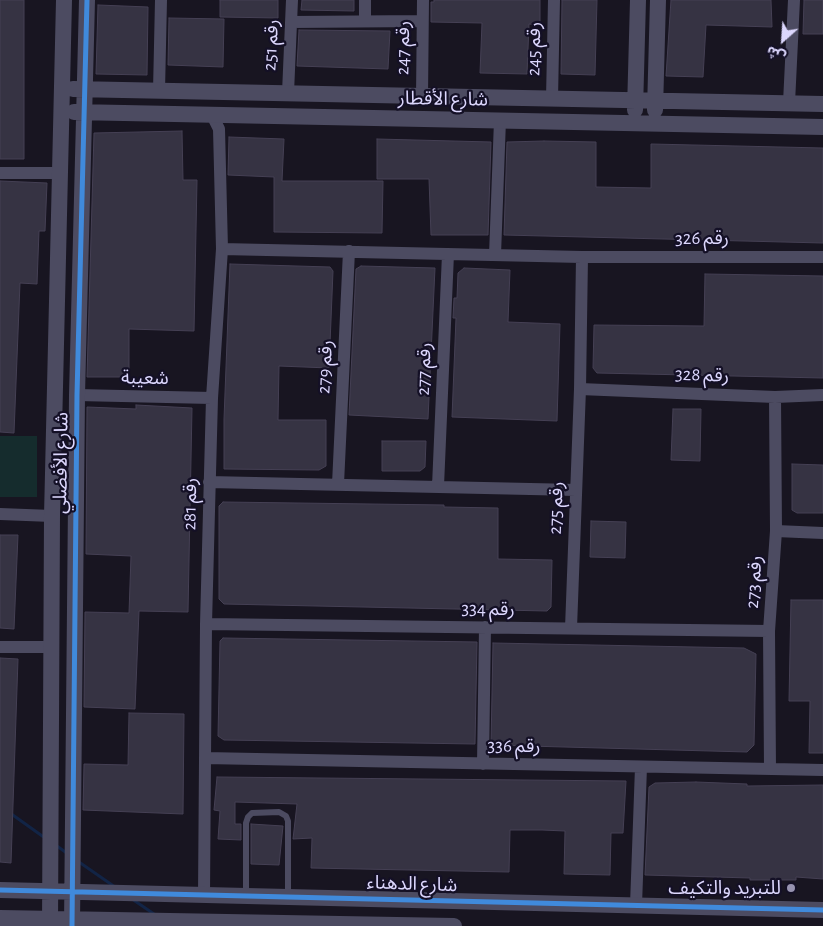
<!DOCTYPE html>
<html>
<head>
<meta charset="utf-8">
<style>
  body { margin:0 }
  #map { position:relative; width:823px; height:926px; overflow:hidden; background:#181521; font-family:"Alegreya Sans","Noto Sans Arabic",sans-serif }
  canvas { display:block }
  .north { position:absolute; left:758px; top:15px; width:50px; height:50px; -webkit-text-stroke:4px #141026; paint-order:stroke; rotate:206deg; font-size:14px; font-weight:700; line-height:20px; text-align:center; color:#dcd7fd }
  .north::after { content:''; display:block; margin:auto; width:18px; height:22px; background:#dcd7fd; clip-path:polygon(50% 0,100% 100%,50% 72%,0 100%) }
</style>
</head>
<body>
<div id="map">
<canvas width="823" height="926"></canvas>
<div class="north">ش</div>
</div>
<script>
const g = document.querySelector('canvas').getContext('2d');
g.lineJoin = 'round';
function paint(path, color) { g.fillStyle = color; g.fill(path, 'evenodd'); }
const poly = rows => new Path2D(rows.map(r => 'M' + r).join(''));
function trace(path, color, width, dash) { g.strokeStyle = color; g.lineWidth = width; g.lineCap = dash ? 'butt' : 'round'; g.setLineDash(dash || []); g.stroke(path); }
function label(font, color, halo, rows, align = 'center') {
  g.font = font + ' "Alegreya Sans","Noto Sans Arabic",sans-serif'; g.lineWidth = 4.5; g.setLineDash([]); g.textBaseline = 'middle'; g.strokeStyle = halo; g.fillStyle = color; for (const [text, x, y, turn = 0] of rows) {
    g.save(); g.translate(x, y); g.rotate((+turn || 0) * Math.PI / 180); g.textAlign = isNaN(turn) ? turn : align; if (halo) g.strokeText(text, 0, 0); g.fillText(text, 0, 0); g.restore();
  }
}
paint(poly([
  [0,436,37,436,37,497,0,497]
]), '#152c2d');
trace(poly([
  [10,813,45,838],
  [57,846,68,854],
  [79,862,115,887],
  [132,899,154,914]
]), '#122446', 3);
const building = poly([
  [0,0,24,0,24,159,0,159,0,0],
  [220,0,278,0,278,18,220,17,220,0],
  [302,0,354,0,354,11,301,10,302,0],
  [434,0,540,0,540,25,529,24,527,74,480,73,482,23,431,22,431,2,434,2,434,0],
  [562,0,597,0,595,75,561,74,562,0],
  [671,0,771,0,772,27,706,25,703,77,666,76,671,0],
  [804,0,823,0,823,34,803,34,804,0],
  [98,5,148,7,147,75,96,74,98,5],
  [169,18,224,19,223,67,168,65,169,18],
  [299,30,390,31,388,69,297,66,299,30],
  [182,131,183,180,197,180,194,331,129,329,129,377,87,377,94,133,182,131],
  [229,137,284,139,282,181,383,181,382,233,274,232,274,177,228,175,229,137],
  [377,139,491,142,488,235,431,235,429,179,377,179,377,139],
  [544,141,596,142,596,187,651,188,651,144,823,148,823,243,504,235,507,142,544,141],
  [0,181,47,183,45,231,39,231,37,284,20,283,14,433,0,432,0,181],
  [230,264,330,267,333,271,329,368,279,366,278,420,326,420,326,466,319,470,224,469,224,419,230,264],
  [361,266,435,268,428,419,349,415,356,269,361,266],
  [464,268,510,270,508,322,560,324,557,421,452,417,456,318,453,318,454,298,457,298,458,273,464,268],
  [705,274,823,276,823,378,597,373,593,368,594,325,704,326,705,274],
  [136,405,192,408,188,612,139,611,135,709,84,707,85,612,129,613,131,556,86,554,87,407,136,409,136,405],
  [673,409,701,409,700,461,671,460,673,409],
  [382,441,426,441,425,467,420,471,382,471,382,441],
  [792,464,823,465,823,513,797,513,792,510,792,464],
  [223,502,444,505,444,507,498,508,498,559,552,560,551,607,547,611,224,604,219,599,219,506,223,502],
  [591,521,626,522,625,558,590,557,591,521],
  [0,535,18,535,14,629,0,628,0,535],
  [791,600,823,600,823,753,809,753,810,701,789,701,791,600],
  [223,638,477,642,475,744,224,740,218,736,220,641,223,638],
  [493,643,744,648,756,654,754,745,747,752,491,745,493,643],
  [0,658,18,659,11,863,0,862,0,658],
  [129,713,184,714,183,814,83,810,84,764,128,765,129,713],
  [217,777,626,781,623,833,611,833,610,875,564,874,565,831,542,830,510,830,509,872,311,868,312,838,293,839,297,804,235,802,235,824,241,824,241,840,218,839,220,811,214,810,217,777],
  [696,782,747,784,747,786,823,785,823,879,796,877,796,880,750,880,750,878,645,875,649,787,655,783,696,782],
  [251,824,283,826,279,865,251,864,251,824]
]);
paint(building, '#363343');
trace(building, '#454054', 1);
trace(poly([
  [246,895,246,823,248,817,252,813,279,812,286,816,288,821,288,896]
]), '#4c4b61', 6);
trace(poly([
  [365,21,365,0],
  [291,22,422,21],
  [159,91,161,0],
  [288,93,292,0],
  [422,97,423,0],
  [552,99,554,0],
  [789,103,794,0],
  [0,173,60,173],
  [222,249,582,257,823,257],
  [495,255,500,120],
  [580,389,775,397,823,395],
  [77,395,212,398],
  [209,482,576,490],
  [338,484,349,251],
  [438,486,448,254],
  [0,514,52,516],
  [776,531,823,533],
  [206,624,769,631],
  [571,628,580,389,582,257],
  [0,647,52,647],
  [205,758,823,770],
  [483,764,485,627],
  [770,769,769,631,776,531,775,397],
  [204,895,206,624,212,398,222,249,219,129,212,115],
  [636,905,641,767]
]), '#4c4b61', 12);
trace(poly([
  [73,89,823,104],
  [635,110,638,0],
  [655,110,658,0],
  [74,112,823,127],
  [0,890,823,910],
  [0,918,454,926],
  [50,926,52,516,64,0],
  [72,926,77,395,87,0]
]), '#4c4b61', 16);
trace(poly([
  [0,890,823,910],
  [72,926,77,395,87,0]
]), '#408adc', 5);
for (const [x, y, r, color] of [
  [791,888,5,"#9793b0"]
]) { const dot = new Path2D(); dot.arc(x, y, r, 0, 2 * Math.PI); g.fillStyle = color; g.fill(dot); trace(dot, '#141026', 2); }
label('19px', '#dcd7fd', '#141026', [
  ["رقم 251",271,45,-87],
  ["رقم 247",403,48,-89],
  ["رقم 245",534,49,-89],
  ["شارع الأقطار",443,99,1],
  ["رقم 326",702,238],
  ["رقم 279",325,367,-87],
  ["رقم 277",424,369,-88],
  ["رقم 328",702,375,2],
  ["شعيبة",145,378,1],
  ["شارع الأفضلي",61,463,-89],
  ["رقم 281",190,504,-89],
  ["رقم 275",556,508,-88],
  ["رقم 273",754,582,-86],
  ["رقم 334",488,609,1],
  ["رقم 336",514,746,1],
  ["شارع الدهناء",412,884,2]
]);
label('19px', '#dcd7fd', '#141026', [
  ["للتبرید والتکیف",781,888]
], 'right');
</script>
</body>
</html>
